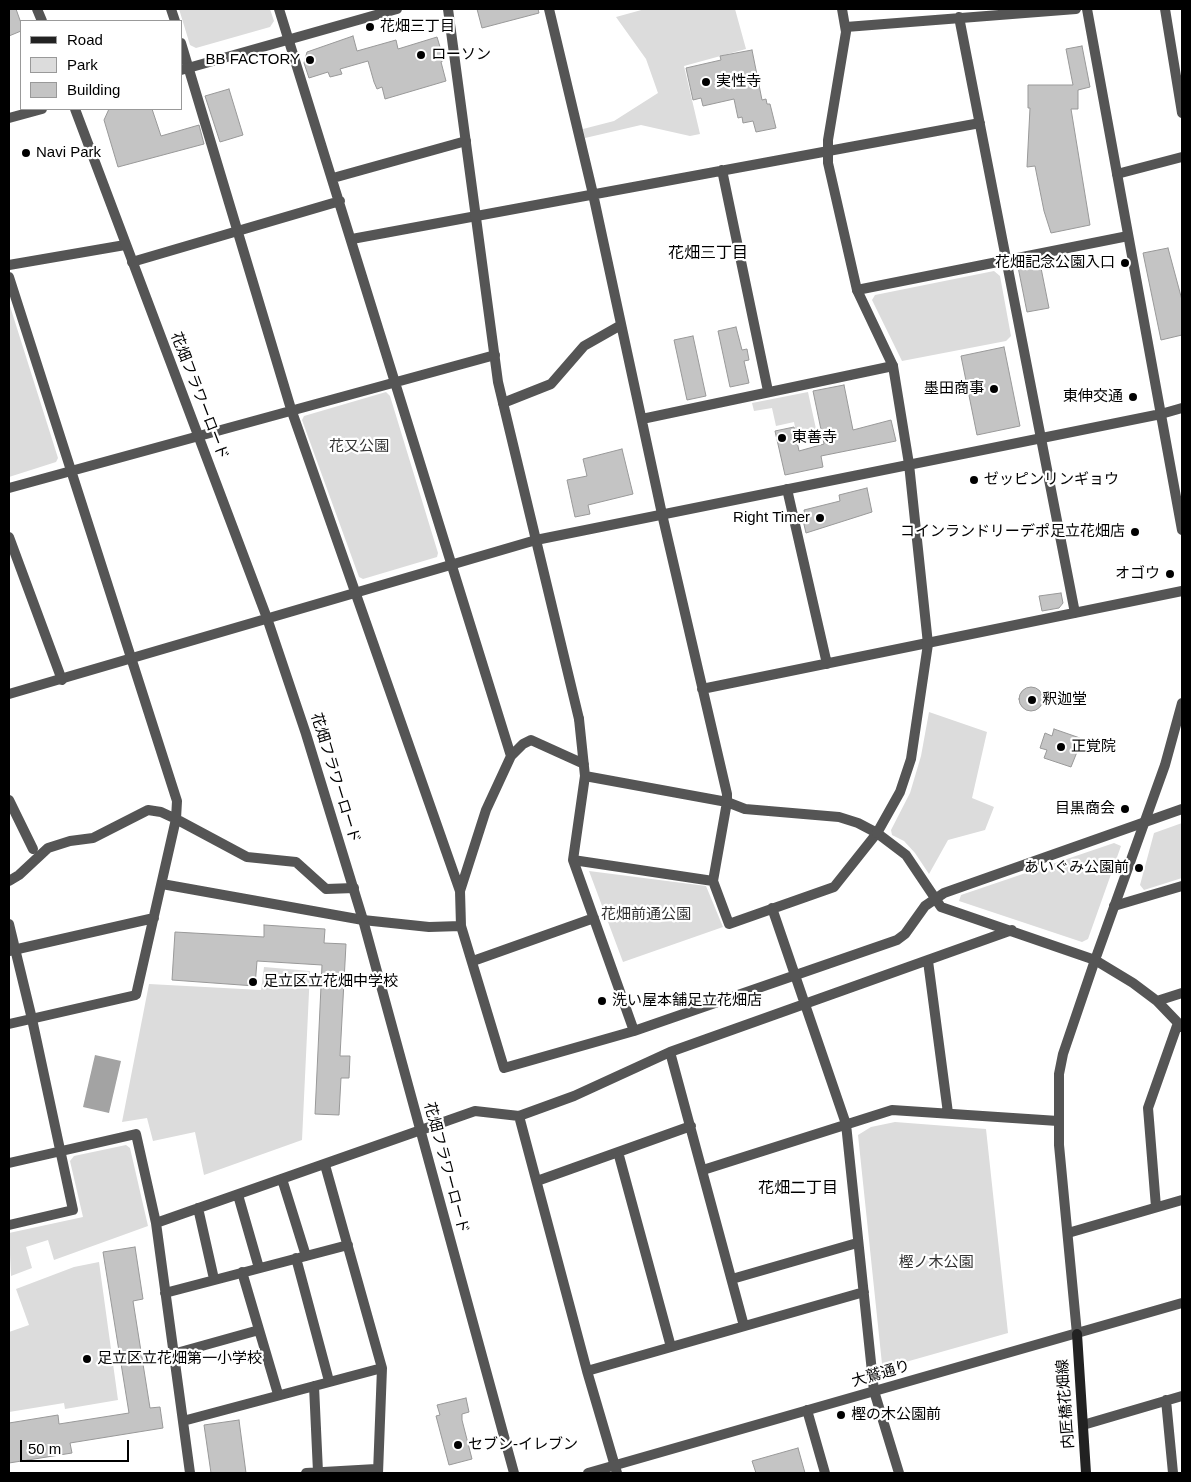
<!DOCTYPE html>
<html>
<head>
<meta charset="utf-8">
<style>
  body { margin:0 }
  #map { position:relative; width:1191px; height:1482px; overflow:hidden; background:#fff; font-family:Helvetica,sans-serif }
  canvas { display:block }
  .frame { position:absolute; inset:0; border:10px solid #000; pointer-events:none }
  .legend { position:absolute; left:20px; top:20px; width:162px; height:90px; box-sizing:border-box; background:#fff; border:1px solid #999; margin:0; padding:6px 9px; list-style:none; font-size:15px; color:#000 }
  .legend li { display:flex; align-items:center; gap:10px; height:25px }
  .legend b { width:25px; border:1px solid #999 }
  .scale { position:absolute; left:20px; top:1440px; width:109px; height:22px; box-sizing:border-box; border:2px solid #000; border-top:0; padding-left:6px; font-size:15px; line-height:18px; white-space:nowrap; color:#000; -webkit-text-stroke:4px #fff; paint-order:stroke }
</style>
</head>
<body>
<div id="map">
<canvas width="1191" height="1482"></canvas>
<div class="frame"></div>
<ul class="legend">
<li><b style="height:6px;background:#222"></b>Road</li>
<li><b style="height:14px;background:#dcdcdc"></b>Park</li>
<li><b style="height:14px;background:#c4c4c4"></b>Building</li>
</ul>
<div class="scale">50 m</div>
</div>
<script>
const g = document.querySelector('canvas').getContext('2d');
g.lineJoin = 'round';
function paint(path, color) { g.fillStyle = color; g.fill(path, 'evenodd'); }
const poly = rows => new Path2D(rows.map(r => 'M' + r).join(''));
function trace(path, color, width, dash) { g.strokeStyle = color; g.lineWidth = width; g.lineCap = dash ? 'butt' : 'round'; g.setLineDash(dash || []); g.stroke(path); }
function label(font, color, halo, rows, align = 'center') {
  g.font = font + ' Helvetica,"Noto Sans JP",sans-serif'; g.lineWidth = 4.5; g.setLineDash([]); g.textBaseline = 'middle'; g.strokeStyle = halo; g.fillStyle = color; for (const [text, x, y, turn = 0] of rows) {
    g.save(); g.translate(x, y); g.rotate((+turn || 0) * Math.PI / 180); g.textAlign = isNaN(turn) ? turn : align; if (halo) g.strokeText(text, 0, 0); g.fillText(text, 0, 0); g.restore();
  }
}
paint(poly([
  [179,9,270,9,274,21,270,27,196,48,190,45],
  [645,9,735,9,746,49,684,66,700,134,690,136,641,125,585,138,583,129,614,121,658,93,646,59,616,17],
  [994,271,1000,276,1011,336,1006,341,902,361,872,300,875,295],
  [9,303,58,458,56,462,9,477],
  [386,392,390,396,438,553,437,557,363,579,359,577,302,420,304,416],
  [808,392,816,429,796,433,794,422,776,426,772,408,754,411,752,403],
  [929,712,987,732,972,798,994,807,985,830,948,840,929,874,915,853,904,841,892,835,891,830,910,793,921,756],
  [1182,823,1182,878,1144,890,1140,885,1154,833],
  [1114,843,1121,846,1088,939,1082,942,959,901,961,895],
  [589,871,706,886,723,927,623,962],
  [264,967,310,971,302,1140,204,1175,195,1132,153,1141,147,1118,122,1122,149,984,261,990],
  [895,1122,986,1129,1008,1333,888,1367,882,1364,858,1135,871,1127],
  [126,1145,130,1148,148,1226,54,1260,48,1240,26,1247,32,1268,11,1276,9,1233,83,1217,70,1161,74,1156],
  [99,1262,118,1400,65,1409,64,1403,9,1412,9,1332,29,1325,16,1289,74,1267]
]), '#dcdcdc');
paint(poly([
  [95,1055,121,1061,109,1113,83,1107]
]), '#a3a3a3');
const building = poly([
  [9,9,16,9,21,23,21,31,9,36,9,9],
  [477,9,538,9,539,13,482,28,477,9],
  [353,36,357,51,396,40,398,49,437,37,444,60,441,62,446,81,385,99,382,87,377,89,374,82,368,61,340,69,342,74,330,77,328,72,309,78,304,63,307,52,353,36],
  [1082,46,1090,87,1078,90,1078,109,1071,109,1090,225,1051,233,1044,211,1035,166,1027,167,1030,108,1028,108,1028,85,1073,85,1066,49,1082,46],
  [752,50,762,100,766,99,767,104,770,104,776,128,756,132,753,121,743,123,742,117,738,118,734,99,703,106,701,98,693,100,686,68,721,60,720,56,752,50],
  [229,89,243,135,220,142,205,96,229,89],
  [109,109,152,109,161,136,199,125,204,144,118,167,104,120,109,109],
  [1168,248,1182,300,1182,335,1161,340,1143,253,1168,248],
  [1040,263,1049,308,1027,312,1018,267,1040,263],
  [736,327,742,350,747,349,749,360,744,361,749,383,730,387,718,331,736,327],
  [693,336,706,396,687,400,674,340,693,336],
  [1004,347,1020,426,977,435,961,356,1004,347],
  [844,385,853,430,891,420,896,441,821,456,823,467,785,475,775,431,794,427,799,451,824,444,813,391,844,385],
  [622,449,633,494,588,505,590,514,575,517,567,480,587,476,583,459,622,449],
  [867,488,872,512,806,533,802,516,805,515,804,510,840,501,839,495,867,488],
  [1061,593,1063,603,1059,608,1042,611,1039,596,1061,593],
  '1019 699a12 12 0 1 1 24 0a12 12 0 1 1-24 0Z',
  [1054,729,1080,738,1077,746,1079,747,1071,767,1044,758,1047,750,1040,748,1045,733,1052,736,1054,729],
  [264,925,325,929,324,943,346,944,340,1056,350,1056,349,1078,341,1078,339,1115,315,1114,322,965,257,961,255,986,172,980,175,932,264,937,264,925],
  [135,1247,143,1299,133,1301,150,1408,160,1407,163,1428,70,1443,72,1453,9,1463,9,1423,58,1415,59,1424,129,1413,103,1252,135,1247],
  [466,1398,469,1412,462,1414,462,1420,472,1459,449,1465,436,1416,440,1415,437,1405,466,1398],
  [239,1420,246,1473,211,1473,204,1425,239,1420],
  [798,1448,805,1473,756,1473,752,1461,798,1448]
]);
paint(building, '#c4c4c4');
trace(building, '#999', 1);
trace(poly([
  [171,9,175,21],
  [279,9,511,756],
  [549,9,593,194,662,514,727,794,727,802,713,881,729,924,834,887,877,833],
  [1165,9,1182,113],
  [959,17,1075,613],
  [846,27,1076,9],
  [181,43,291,409,460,891],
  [722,170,768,391],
  [1117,174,1182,157],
  [333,178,466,141],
  [352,239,980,123],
  [132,262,340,201],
  [9,265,125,245],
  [9,277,177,801,176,819,136,995,9,1024],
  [857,290,1128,236],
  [503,403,551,384,584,346,621,325],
  [1161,414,1182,408],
  [642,419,893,366],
  [9,488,495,355],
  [787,489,827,664],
  [9,537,62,680],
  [702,689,1182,591],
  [579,719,585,776,573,860,634,1031],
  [584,764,531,740,523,744,511,756,486,810,460,891,461,926,504,1068,634,1031,897,940,905,934,925,906,944,893,1182,809],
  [585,776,727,802,745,809,839,817,858,823,877,833,906,855,941,907,1095,960,1133,983,1157,1001,1182,1027],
  [573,860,713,881],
  [9,881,19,875,48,848,70,841,93,838,148,810,161,812,176,819,247,857,296,862,326,889,354,888],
  [162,884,363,920,429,927,461,926],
  [1114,906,1182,886],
  [772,908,846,1124,874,1391,899,1473],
  [9,924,32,1019,73,1210,9,1225],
  [9,951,154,918],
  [473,961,594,918],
  [928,961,948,1113],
  [1157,1001,1182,993],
  [670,1052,744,1326],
  [519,1116,587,1371,617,1473],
  [618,1152,671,1347],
  [9,1163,136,1134,156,1223,190,1473],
  [325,1165,382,1368,378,1473],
  [703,1170,892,1110,1058,1121],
  [282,1179,306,1256],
  [537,1181,691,1126],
  [238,1195,259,1268],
  [1156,1207,1148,1108,1178,1023],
  [198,1208,214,1279],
  [156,1223,475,1111,519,1116,574,1096,670,1052,1012,930],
  [1068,1233,1182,1200],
  [296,1258,329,1381],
  [242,1272,278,1394],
  [732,1279,857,1243],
  [165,1293,348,1245],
  [173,1354,259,1330],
  [587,1371,864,1292],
  [314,1386,318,1472],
  [1166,1400,1173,1473],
  [807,1410,825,1473],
  [183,1421,382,1368],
  [1083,1425,1182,1396],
  [306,1473,376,1469]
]), '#555', 10);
trace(poly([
  [37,9,42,21],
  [448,9,498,382,579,719],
  [842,9,846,32,828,140,828,163,857,290,893,366,909,464,928,644,911,759,900,792,877,833],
  [1087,9,1182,530],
  [181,70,397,9],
  [75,109,267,618,306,734,363,920,514,1473],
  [9,118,42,109],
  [9,694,536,540,1161,414],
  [9,800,33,849],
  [1077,1334,1059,1145,1059,1074,1063,1054,1095,960,1165,765,1182,703],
  [588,1473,1182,1303]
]), '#555', 10);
trace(poly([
  [1077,1334,1086,1473]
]), '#222', 10);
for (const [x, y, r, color] of [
  [370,27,5,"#000"],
  [421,55,5,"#000"],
  [310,60,5,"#000"],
  [706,82,5,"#000"],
  [26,153,5,"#000"],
  [1125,263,5,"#000"],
  [994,389,5,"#000"],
  [1133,397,5,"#000"],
  [782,438,5,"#000"],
  [974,480,5,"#000"],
  [820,518,5,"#000"],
  [1135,532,5,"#000"],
  [1170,574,5,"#000"],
  [1032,700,5,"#000"],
  [1061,747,5,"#000"],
  [1125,809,5,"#000"],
  [1139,868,5,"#000"],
  [253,982,5,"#000"],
  [602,1001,5,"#000"],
  [87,1359,5,"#000"],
  [841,1415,5,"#000"],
  [458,1445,5,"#000"]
]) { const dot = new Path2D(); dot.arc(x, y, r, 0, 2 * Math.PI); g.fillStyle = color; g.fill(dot); trace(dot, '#fff', 2); }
label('15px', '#000', '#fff', [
  ["花畑三丁目",380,27],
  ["ローソン",431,55],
  ["BB FACTORY",300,60,"right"],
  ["実性寺",716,82],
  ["Navi Park",36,153],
  ["花畑記念公園入口",1115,263,"right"],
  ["墨田商事",984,389,"right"],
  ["東伸交通",1123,397,"right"],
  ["東善寺",792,438],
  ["ゼッピンリンギョウ",984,480],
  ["Right Timer",810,518,"right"],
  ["コインランドリーデポ足立花畑店",1125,532,"right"],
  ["オゴウ",1160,574,"right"],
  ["釈迦堂",1042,700],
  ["正覚院",1071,747],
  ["目黒商会",1115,809,"right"],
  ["あいぐみ公園前",1129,868,"right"],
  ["足立区立花畑中学校",263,982],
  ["洗い屋本舗足立花畑店",612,1001],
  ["足立区立花畑第一小学校",97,1359],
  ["樫の木公園前",851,1415],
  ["セブン-イレブン",468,1445]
], 'left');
label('15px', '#000', '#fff', [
  ["花畑フラワーロード",199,396,69],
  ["花畑フラワーロード",335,778,73],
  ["花畑フラワーロード",446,1168,75],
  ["大鷲通り",881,1374,-16],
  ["内匠橋花畑線",1066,1404,-94]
]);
label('15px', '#333', '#fff', [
  ["花又公園",359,447],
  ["花畑前通公園",646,915],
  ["樫ノ木公園",936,1263]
]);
label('16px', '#000', '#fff', [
  ["花畑三丁目",708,254],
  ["花畑二丁目",798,1189]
]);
</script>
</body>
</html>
